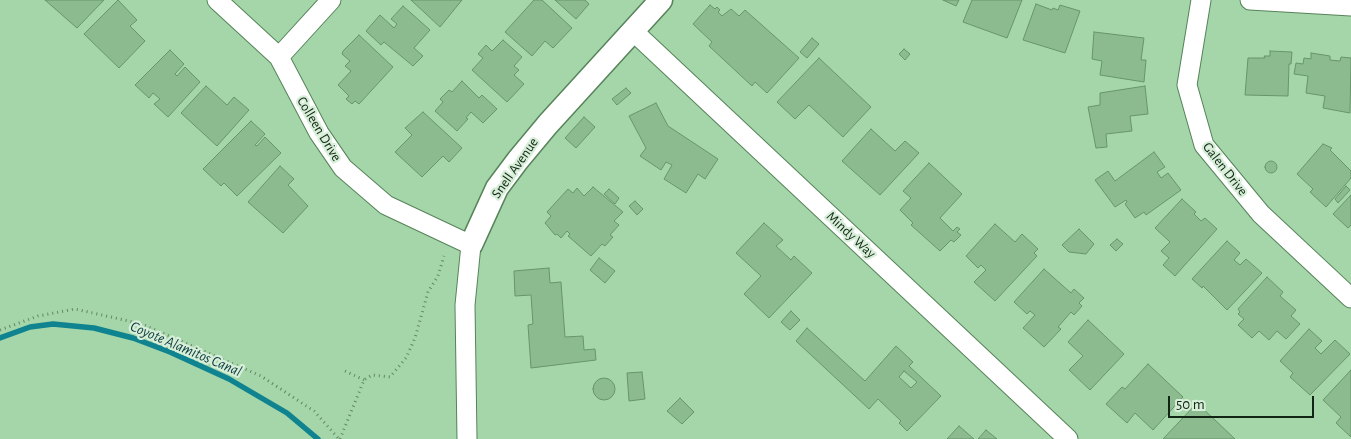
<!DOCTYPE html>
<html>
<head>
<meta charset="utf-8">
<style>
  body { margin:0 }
  #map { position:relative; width:1351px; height:439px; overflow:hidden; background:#a5d6a9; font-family:"Alegreya Sans",sans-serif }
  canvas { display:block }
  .scale { position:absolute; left:1168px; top:396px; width:146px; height:22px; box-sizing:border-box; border:2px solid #122514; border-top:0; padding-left:6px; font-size:15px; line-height:18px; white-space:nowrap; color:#122514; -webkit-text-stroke:4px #d7efd8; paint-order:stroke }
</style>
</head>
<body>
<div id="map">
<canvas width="1351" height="439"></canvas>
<div class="scale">50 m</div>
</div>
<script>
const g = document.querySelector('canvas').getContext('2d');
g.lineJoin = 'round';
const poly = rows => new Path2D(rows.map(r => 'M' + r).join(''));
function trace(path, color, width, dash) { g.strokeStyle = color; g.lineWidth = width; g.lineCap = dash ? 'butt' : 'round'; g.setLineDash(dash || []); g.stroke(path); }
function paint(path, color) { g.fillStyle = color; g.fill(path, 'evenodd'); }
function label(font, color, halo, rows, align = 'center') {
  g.font = font + ' "Alegreya Sans",sans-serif'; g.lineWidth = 4.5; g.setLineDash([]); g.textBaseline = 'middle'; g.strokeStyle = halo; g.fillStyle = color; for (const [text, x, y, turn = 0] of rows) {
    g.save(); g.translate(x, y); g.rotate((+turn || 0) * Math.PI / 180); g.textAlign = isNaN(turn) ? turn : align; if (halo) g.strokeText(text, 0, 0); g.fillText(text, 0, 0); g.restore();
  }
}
trace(poly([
  [0,338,30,327,53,324,94,328,133,338,170,352,229,379,287,413,318,439]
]), '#0f838f', 5.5);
const building = poly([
  [45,0,104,0,77,28,45,0],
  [118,0,137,20,130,26,145,41,119,68,84,34,118,0],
  [411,0,462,0,440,27,411,0],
  [534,0,542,0,572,28,553,48,545,41,532,56,505,32,534,0],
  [555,0,585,0,589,4,576,19,555,0],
  [943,0,959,0,956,6,943,0],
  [972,0,1022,0,1007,38,963,22,972,0],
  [1036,4,1052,10,1053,8,1058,10,1060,5,1080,11,1065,53,1023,40,1036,4],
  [710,5,715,9,717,7,720,10,718,12,722,16,731,9,739,16,745,10,799,58,767,93,755,82,752,86,709,46,712,42,693,24,710,5],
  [403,6,430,30,414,48,423,56,413,66,384,42,381,45,366,31,380,15,394,28,397,24,391,19,403,6],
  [1094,32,1144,38,1141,60,1146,60,1144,82,1100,75,1102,61,1092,59,1094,32],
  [359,35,393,67,359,104,355,101,352,104,346,99,349,96,338,85,351,71,345,66,350,61,342,54,343,51,359,35],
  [812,38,819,44,807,58,800,52,812,38],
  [503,40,522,57,514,66,519,70,514,75,524,84,507,102,472,70,483,58,478,54,486,45,492,51,503,40],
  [904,49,910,54,905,60,899,54,904,49],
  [170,50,184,64,175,74,177,76,185,67,200,82,168,117,154,104,160,99,153,93,149,98,135,85,170,50],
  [1270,51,1292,52,1291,64,1289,64,1288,96,1245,95,1248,58,1265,58,1264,56,1270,56,1270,51],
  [1311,53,1330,56,1330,60,1340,61,1341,57,1351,58,1350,113,1323,108,1325,96,1306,93,1308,76,1294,74,1296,63,1303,64,1304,58,1311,59,1311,53],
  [819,58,871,107,843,137,809,105,795,119,777,102,819,58],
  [462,81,479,98,482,95,497,109,483,123,471,112,466,118,468,119,457,131,435,111,443,102,440,99,449,90,452,92,462,81],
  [206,86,227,105,234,97,249,110,217,146,181,113,206,86],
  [1145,86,1148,114,1130,116,1132,131,1106,134,1107,147,1096,148,1088,107,1100,105,1100,93,1145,86],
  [626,88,631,93,617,105,612,99,626,88],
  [656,103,668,126,718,159,705,179,698,174,686,193,664,179,672,165,666,162,661,170,640,156,646,148,629,116,656,103],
  [423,112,462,148,449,162,443,156,422,177,395,152,412,135,405,128,423,112],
  [584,117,595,127,576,148,565,138,584,117],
  [251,121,265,134,255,145,257,146,265,137,281,153,237,196,224,183,221,186,203,169,251,121],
  [871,129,895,151,905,141,919,153,880,195,842,161,871,129],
  [1323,144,1332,148,1330,150,1351,171,1351,178,1326,207,1310,192,1313,189,1297,174,1323,144],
  [1154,152,1165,167,1157,172,1161,178,1168,173,1181,190,1146,215,1144,212,1135,218,1125,204,1127,202,1126,200,1115,207,1095,180,1108,171,1115,181,1154,152],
  '1265 167a6 6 0 1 1 12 0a6 6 0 1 1-12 0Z',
  [929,163,962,194,940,218,953,231,957,227,960,229,957,232,961,235,954,242,951,240,940,251,911,225,913,223,900,210,911,198,903,191,929,163],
  [280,166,294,179,288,185,308,206,283,233,248,202,280,166],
  [1346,186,1350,190,1338,203,1335,199,1346,186],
  [593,187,623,212,614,221,619,225,610,235,613,237,605,246,602,244,591,256,568,236,570,234,567,231,561,238,557,234,555,235,545,223,551,216,547,212,568,189,573,193,577,188,584,196,593,187],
  [609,189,619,198,615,204,604,194,609,189],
  [1351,195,1351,225,1348,228,1333,214,1351,195],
  [1182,199,1196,212,1194,214,1201,221,1205,218,1217,229,1175,276,1163,265,1169,258,1161,251,1170,242,1155,228,1182,199],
  [635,201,643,209,637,215,629,206,635,201],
  [764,223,783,240,776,246,791,260,794,256,812,273,769,318,744,294,761,276,736,253,764,223],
  [995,224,1015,242,1022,234,1038,249,1034,253,1037,256,995,301,974,282,986,270,981,265,978,268,966,256,995,224],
  [1079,229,1094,244,1086,254,1069,252,1062,245,1079,229],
  [1117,239,1123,244,1116,251,1110,245,1117,239],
  [1227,241,1240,253,1234,260,1240,265,1246,259,1262,273,1227,310,1203,286,1202,288,1192,279,1227,241],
  [599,258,615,271,605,283,590,270,599,258],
  [549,268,550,283,561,282,565,337,583,336,584,350,595,349,596,360,531,368,528,325,533,324,531,295,515,296,514,271,549,268],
  [1044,269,1071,293,1074,289,1084,298,1079,303,1082,306,1074,315,1071,312,1058,327,1061,329,1044,347,1023,328,1035,315,1030,311,1027,314,1014,302,1044,269],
  [1267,277,1283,292,1280,296,1296,310,1291,316,1300,324,1286,339,1277,331,1269,340,1259,331,1252,338,1238,325,1244,319,1238,314,1240,312,1238,309,1267,277],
  [791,311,800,320,790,330,781,322,791,311],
  [1088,320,1124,354,1090,390,1069,370,1083,356,1068,342,1088,320],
  [807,328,865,381,896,346,913,362,909,366,941,396,907,431,899,423,901,421,878,399,869,409,796,341,807,328],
  [904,371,917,382,911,388,899,377,904,371],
  [1309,329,1322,341,1315,348,1321,354,1335,340,1350,354,1310,395,1290,377,1293,373,1280,361,1309,329],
  [1148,364,1183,397,1153,430,1135,413,1127,423,1106,404,1122,387,1125,389,1148,364],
  [1351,370,1351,437,1336,423,1341,417,1323,400,1351,370],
  [642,372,645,399,629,401,627,373,642,372],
  '593 389a11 11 0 1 1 22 0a11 11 0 1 1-22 0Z',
  [680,398,694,412,682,424,667,411,680,398],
  [1197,403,1235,439,1163,439,1197,403],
  [959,426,974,439,947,439,959,426],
  [986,430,997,439,978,439,986,430]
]);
paint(building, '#8cbb8f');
trace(building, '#67956b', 1);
const minor = poly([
  [217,0,279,57,319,133,343,168,386,205,471,245,465,305,467,439],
  [1201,0,1187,85,1204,145,1261,214,1351,298],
  [1250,0,1351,6],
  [633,31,1068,439],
  [279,57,331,0]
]);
const tertiary = poly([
  [471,245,497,188,518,160,548,124,661,0]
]);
trace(minor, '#56835a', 21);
trace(tertiary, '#56835a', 25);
trace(poly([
  [0,330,38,316,75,309,142,324,261,376,314,411,339,439],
  [345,371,364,380],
  [340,439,364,380,372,375,390,377,406,358,415,338,428,292,438,276,444,256]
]), '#638666', 3, [1, 4]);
trace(minor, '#fff', 19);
trace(tertiary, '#fff', 22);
label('14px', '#122514', '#d7efd8', [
  ["Colleen Drive",319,129,59],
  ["Snell Avenue",515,168,-55],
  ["Galen Drive",1225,169,52],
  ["Mindy Way",851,235,43]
]);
label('italic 15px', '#0b3a3f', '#d7efd8', [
  ["Coyote Alamitos Canal",186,349,23]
]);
</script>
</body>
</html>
